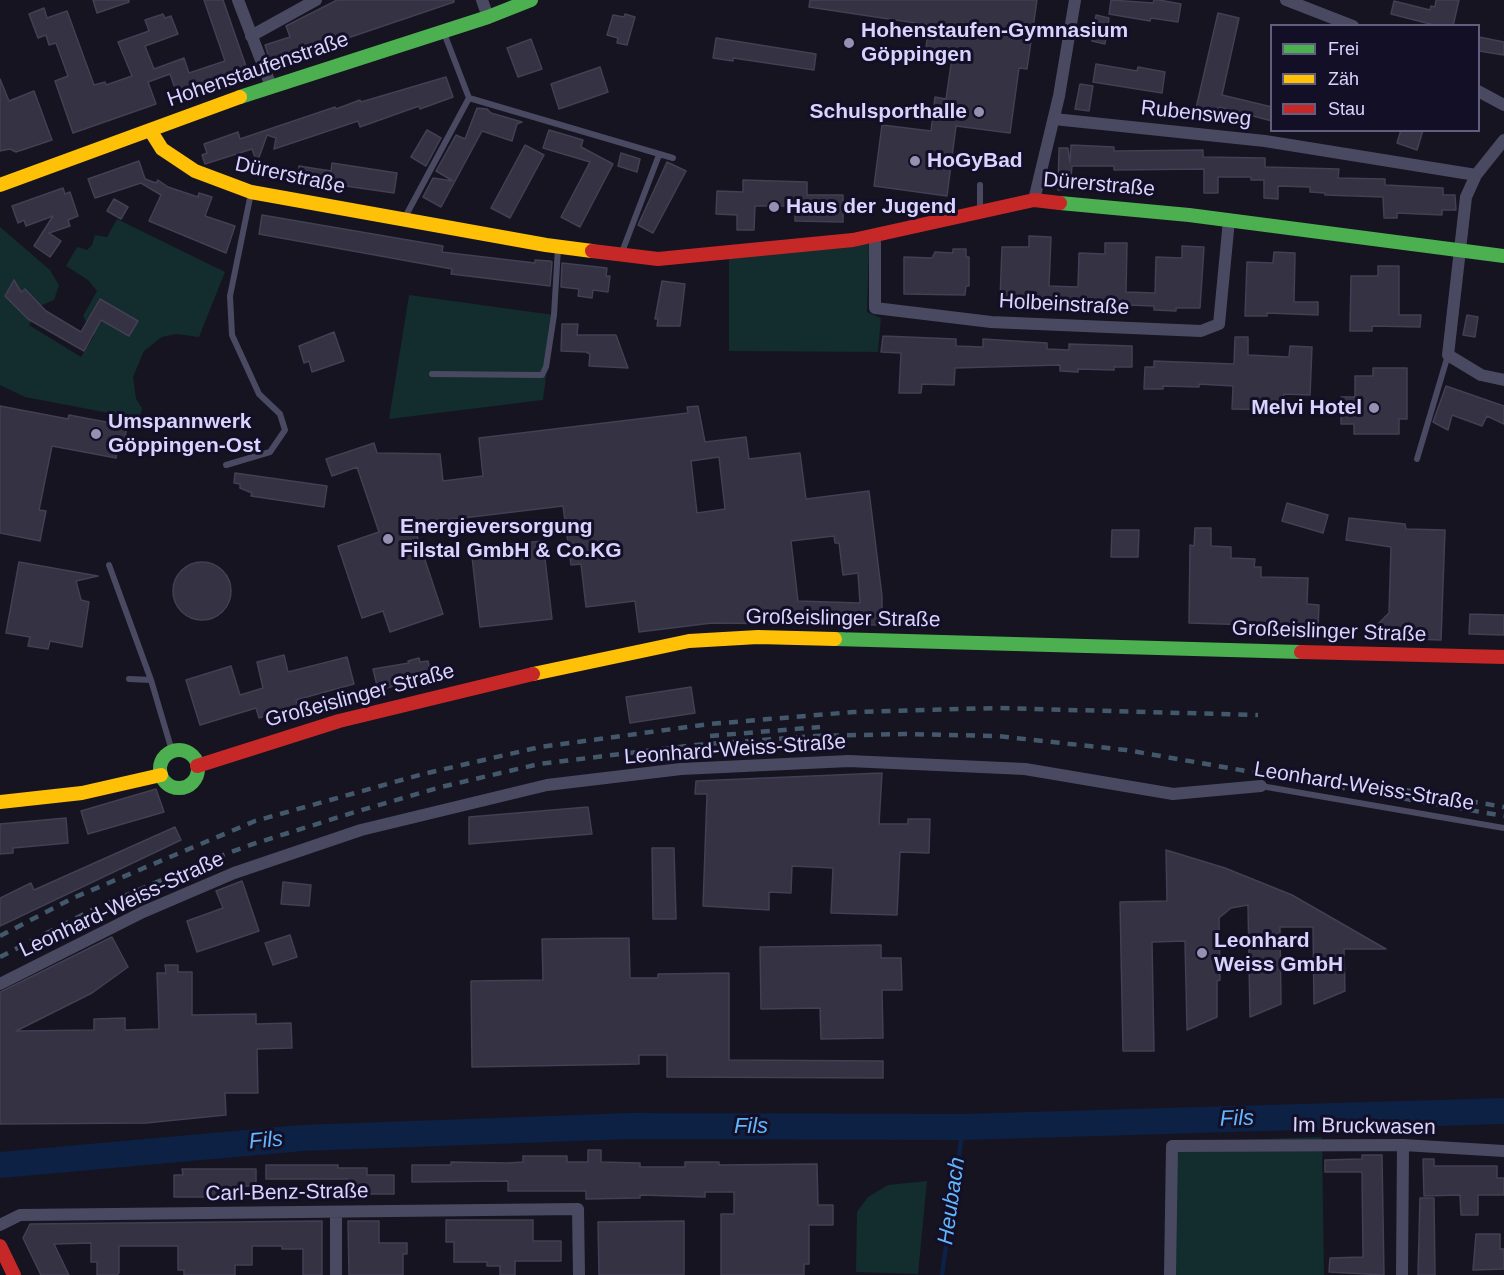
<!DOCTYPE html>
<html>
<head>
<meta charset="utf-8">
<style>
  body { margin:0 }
  #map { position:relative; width:1504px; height:1275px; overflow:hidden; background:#161421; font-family:Arial,sans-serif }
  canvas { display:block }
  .legend { position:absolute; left:1270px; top:24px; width:210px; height:108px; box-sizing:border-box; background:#130f26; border:2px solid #625e7d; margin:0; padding:8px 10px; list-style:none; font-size:18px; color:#d9d4ff }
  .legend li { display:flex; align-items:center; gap:12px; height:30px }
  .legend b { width:30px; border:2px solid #625e7d }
</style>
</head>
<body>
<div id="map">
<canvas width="1504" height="1275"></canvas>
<ul class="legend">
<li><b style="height:8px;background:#4caf50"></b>Frei</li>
<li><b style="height:8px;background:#ffc107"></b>Zäh</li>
<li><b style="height:8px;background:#c62828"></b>Stau</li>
</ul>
</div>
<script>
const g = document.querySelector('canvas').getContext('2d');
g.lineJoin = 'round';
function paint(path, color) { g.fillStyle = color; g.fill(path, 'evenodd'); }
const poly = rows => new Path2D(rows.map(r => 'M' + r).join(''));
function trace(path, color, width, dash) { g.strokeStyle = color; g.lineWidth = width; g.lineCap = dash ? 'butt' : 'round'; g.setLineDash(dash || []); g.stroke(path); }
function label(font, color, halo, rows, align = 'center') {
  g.font = font + ' Arial,sans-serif'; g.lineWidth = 6; g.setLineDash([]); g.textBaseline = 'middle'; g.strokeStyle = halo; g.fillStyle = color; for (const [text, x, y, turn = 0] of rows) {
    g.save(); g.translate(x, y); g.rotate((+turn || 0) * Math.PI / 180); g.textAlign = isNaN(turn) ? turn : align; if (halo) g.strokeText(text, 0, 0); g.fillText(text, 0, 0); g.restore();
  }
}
paint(poly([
  [117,219,225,272,199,337,176,334,162,337,144,351,133,377,136,399,142,408,140,419,25,397,0,385,0,227,50,270,59,285,54,300,40,306,29,325,81,357,94,336,83,316,97,291,88,280,66,266,77,247,87,250,92,245,95,235,107,237],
  [869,243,867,312,881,318,878,352,729,351,729,258],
  [409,295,554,315,543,400,389,419],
  [1322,1137,1324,1275,1173,1275,1175,1142],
  [927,1181,918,1274,856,1272,857,1212,868,1197,888,1185]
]), '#132c2d');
trace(poly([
  [942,1275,963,1127]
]), '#0d2144', 4.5);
trace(poly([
  [0,1165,302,1138,631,1126,963,1127,1504,1111]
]), '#0d2144', 26);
const building = poly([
  [93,0,129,0,129,2,97,13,93,0],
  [204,0,223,0,248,72,178,97,170,74,148,82,156,104,73,133,55,81,68,76,56,43,49,45,46,35,38,38,29,14,44,8,47,18,67,11,94,85,105,82,106,85,132,76,118,42,149,31,145,20,163,14,165,18,171,16,178,34,145,46,154,69,184,58,189,73,225,61,204,0],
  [337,0,454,0,454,2,271,64,265,45,290,37,286,26,337,0],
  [810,0,1037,0,1027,69,1019,68,1010,133,956,126,947,196,874,186,882,125,931,131,935,97,946,99,952,58,925,55,929,25,809,7,810,0],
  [1111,0,1153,3,1154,0,1159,0,1181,4,1178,22,1151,18,1150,21,1109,14,1111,0],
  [1436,0,1459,0,1453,26,1438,26,1391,14,1394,1,1430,10,1431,6,1435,7,1436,0],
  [1218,13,1239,18,1222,95,1272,107,1272,121,1219,107,1215,122,1194,117,1218,13],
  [625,14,635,17,627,45,617,43,618,38,607,35,613,15,624,17,625,14],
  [1096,15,1109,18,1105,44,1092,41,1096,15],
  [1479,37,1504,42,1504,55,1479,51,1479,37],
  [716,38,816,54,814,70,733,58,733,61,713,58,716,38],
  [531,39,542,69,518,77,507,48,531,39],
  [1096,64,1137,71,1138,67,1165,72,1162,93,1093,82,1096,64],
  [600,67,608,92,559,109,551,84,600,67],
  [446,77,453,97,420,109,419,106,360,127,358,121,274,149,276,138,267,135,257,163,252,149,205,164,202,155,207,153,204,144,238,132,240,139,335,107,336,109,360,100,361,102,446,77],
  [0,79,9,101,34,91,52,140,16,152,10,149,0,151,0,79],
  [1080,84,1093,86,1089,111,1075,109,1080,84],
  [477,108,487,109,491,113,522,122,517,124,512,141,482,131,441,207,423,197,433,178,453,181,436,171,456,135,465,139,477,108],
  [427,130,441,138,426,166,411,157,427,130],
  [549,130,583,140,581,147,613,164,580,227,561,217,590,162,543,148,549,130],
  [1401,130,1423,130,1417,150,1397,143,1401,130],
  [525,145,544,155,510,218,491,208,525,145],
  [1071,145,1114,147,1114,151,1203,150,1203,157,1265,158,1265,167,1339,169,1338,178,1385,179,1385,185,1443,188,1443,195,1455,195,1456,210,1442,210,1442,215,1397,213,1397,218,1384,218,1383,197,1325,195,1325,193,1310,192,1310,187,1278,186,1278,199,1264,198,1264,180,1251,180,1251,177,1218,177,1218,193,1204,193,1204,169,1114,170,1114,166,1072,166,1070,190,1058,190,1059,148,1068,148,1070,163,1071,145],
  [621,153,640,159,637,172,618,166,621,153],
  [139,161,145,179,156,183,158,180,168,187,198,197,199,193,212,197,205,216,235,226,226,253,149,221,161,195,141,183,95,198,88,179,139,161],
  [667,162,686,171,653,233,638,225,667,162],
  [332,163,397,173,394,193,297,179,299,166,331,171,332,163],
  [743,180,807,182,807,195,843,195,843,222,795,221,795,206,755,206,754,230,737,230,737,215,716,214,717,191,743,192,743,180],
  [63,188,65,194,70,192,78,216,68,220,70,226,49,233,61,241,50,257,34,246,53,216,26,226,24,220,18,223,12,206,63,188],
  [114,199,128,207,121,219,107,211,114,199],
  [262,215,443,246,442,252,535,263,535,260,550,261,552,262,550,286,451,274,452,269,259,234,262,215],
  [1029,236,1051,237,1049,286,1078,287,1079,253,1105,254,1105,243,1127,243,1126,292,1155,293,1156,257,1182,258,1182,246,1204,247,1200,308,1176,308,1176,311,1154,310,1154,306,1099,304,1099,307,1077,306,1077,299,1022,298,1022,301,1000,300,1002,247,1029,247,1029,236],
  [953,249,966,249,966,257,969,257,969,286,966,286,965,295,904,294,904,257,932,258,935,252,953,253,953,249],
  [1274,252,1295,253,1294,302,1318,302,1318,315,1267,313,1267,316,1245,316,1247,262,1273,263,1274,252],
  [562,263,607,268,606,276,610,276,608,292,593,290,592,298,578,296,579,289,561,287,562,263],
  [1378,266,1399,266,1399,315,1421,315,1420,327,1372,326,1372,331,1350,331,1351,276,1378,276,1378,266],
  [14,280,21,292,25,289,46,311,81,332,100,299,138,321,129,336,101,320,84,351,28,319,5,296,14,280],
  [662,281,685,284,680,326,657,326,658,319,655,319,662,281],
  [1467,315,1478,317,1475,337,1463,335,1467,315],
  [562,324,578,324,577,335,616,335,628,368,589,366,590,354,586,352,561,351,562,324],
  [334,332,344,361,312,372,309,361,304,363,299,346,334,332],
  [883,336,956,339,956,346,983,347,983,339,1047,343,1047,349,1069,350,1069,344,1132,346,1132,367,1114,367,1114,370,1078,369,1078,372,1060,371,1060,365,955,368,954,385,922,384,921,393,899,393,901,353,881,352,883,336],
  [1235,337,1248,337,1248,355,1289,357,1290,346,1312,347,1310,395,1284,394,1283,410,1232,409,1233,386,1199,384,1199,387,1163,386,1163,389,1144,389,1145,367,1154,367,1154,361,1234,364,1235,337],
  [1373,368,1407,368,1407,419,1399,419,1399,434,1354,434,1354,424,1341,424,1341,397,1355,397,1355,376,1373,376,1373,368],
  [1446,386,1504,406,1504,424,1487,416,1482,426,1452,415,1448,430,1433,422,1446,386],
  [0,406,68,419,69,415,127,426,124,443,119,442,116,458,52,446,39,510,46,511,40,541,0,533,0,406],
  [698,406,705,442,746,437,749,459,800,453,806,499,869,491,882,596,882,625,712,623,639,632,635,601,586,607,581,564,571,565,563,506,413,524,443,614,390,632,383,611,362,618,338,546,379,532,357,467,332,476,326,459,374,443,377,453,440,454,443,481,483,476,479,438,688,413,687,407,698,406],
  [719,457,725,509,697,513,691,461,719,457],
  [834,536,835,543,839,543,843,575,858,573,860,603,798,601,791,541,834,536],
  [235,473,327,486,324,507,251,496,252,493,240,488,240,484,234,483,235,473],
  [1287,503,1328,515,1323,533,1282,521,1287,503],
  [1349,518,1405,524,1406,529,1445,530,1441,640,1381,638,1371,631,1389,613,1391,547,1346,540,1349,518],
  [1195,528,1211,528,1211,546,1231,547,1231,558,1255,559,1254,567,1261,567,1261,577,1308,578,1307,604,1319,605,1318,627,1189,623,1190,545,1194,546,1195,528],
  [1112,530,1139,530,1138,557,1111,557,1112,530],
  [543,541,552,619,480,627,471,548,543,541],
  '173 591a29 29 0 1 1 58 0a29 29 0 1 1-58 0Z',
  [19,562,98,576,76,581,81,600,89,602,82,647,50,641,48,649,28,646,30,637,6,633,19,562],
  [1470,614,1504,615,1504,635,1469,634,1470,614],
  [284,655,288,672,347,657,354,684,296,700,298,706,259,718,256,708,200,725,186,680,231,666,240,695,263,688,257,662,284,655],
  [419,658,420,662,428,661,431,677,378,690,373,669,409,663,408,661,419,658],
  [691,687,695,713,630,723,626,697,691,687],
  [882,773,879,824,908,824,908,819,930,819,929,853,900,852,897,915,831,913,833,868,792,866,791,893,769,892,769,910,703,906,707,794,695,794,696,781,882,773],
  [156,789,164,812,88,834,81,811,156,789],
  [588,807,592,834,469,844,469,817,588,807],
  [66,818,68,843,13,848,13,853,0,854,0,824,66,818],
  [175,827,181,840,0,926,0,898,31,883,34,890,175,827],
  [652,848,674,848,676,919,653,919,652,848],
  [1166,850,1225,868,1292,895,1386,949,1344,949,1345,991,1314,1004,1313,927,1280,927,1281,1004,1250,1017,1248,905,1231,908,1219,918,1220,980,1217,981,1217,1017,1187,1030,1185,941,1152,942,1154,1051,1123,1051,1120,902,1167,901,1166,850],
  [242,881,259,931,197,952,187,921,223,908,216,891,242,881],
  [283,882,311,885,309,906,281,904,283,882],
  [290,935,297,957,273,965,265,943,290,935],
  [112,937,128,967,92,993,16,1031,94,1030,94,1019,125,1018,125,1030,159,1029,157,973,166,973,165,965,178,965,178,972,192,972,192,1015,256,1014,256,1024,291,1023,292,1048,257,1049,258,1093,225,1093,226,1115,146,1123,0,1124,0,992,112,937],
  [629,938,630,978,658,978,658,974,729,973,729,1060,883,1061,883,1078,667,1077,667,1055,639,1055,639,1064,472,1067,471,981,543,980,542,939,629,938],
  [881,945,881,958,901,958,902,990,882,990,883,1038,821,1039,820,1008,761,1009,760,947,881,945],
  [588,1150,601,1150,601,1162,640,1163,640,1167,685,1167,685,1162,719,1162,719,1165,817,1164,818,1205,833,1205,833,1225,809,1225,809,1264,804,1264,804,1275,721,1275,721,1214,734,1214,734,1192,705,1192,705,1197,640,1195,640,1198,586,1199,586,1191,508,1191,508,1181,412,1182,412,1165,451,1165,451,1162,508,1163,523,1162,523,1156,567,1156,567,1162,588,1162,588,1150],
  [1362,1155,1382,1155,1384,1275,1329,1272,1330,1258,1363,1257,1362,1172,1325,1172,1325,1160,1362,1159,1362,1155],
  [1423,1159,1434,1159,1434,1166,1497,1166,1497,1178,1504,1178,1504,1195,1478,1195,1478,1215,1461,1215,1460,1195,1424,1196,1423,1159],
  [266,1165,338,1165,338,1168,367,1168,367,1175,394,1175,394,1194,348,1194,348,1179,266,1179,266,1165],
  [182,1169,256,1169,256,1186,234,1186,234,1190,227,1190,227,1197,174,1197,174,1175,183,1175,182,1169],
  [1420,1198,1434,1198,1435,1275,1418,1275,1420,1198],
  [446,1220,533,1220,533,1241,561,1241,561,1261,515,1261,515,1275,500,1275,500,1266,487,1266,487,1262,454,1262,454,1242,446,1242,446,1220],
  [322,1221,322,1275,303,1275,303,1249,282,1249,282,1246,252,1246,252,1265,235,1265,235,1275,184,1275,184,1270,178,1270,178,1246,119,1246,119,1273,117,1275,97,1275,97,1262,91,1262,91,1243,54,1244,69,1275,41,1275,23,1238,30,1224,322,1221],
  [348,1221,379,1221,379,1243,407,1243,407,1254,403,1254,403,1275,349,1275,348,1221],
  [684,1221,684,1275,599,1275,598,1222,684,1221],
  [1476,1234,1500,1234,1500,1249,1504,1249,1504,1269,1473,1270,1476,1234]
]);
paint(building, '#343243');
trace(building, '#433f54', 1.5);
trace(poly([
  [444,33,469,98,673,158],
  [980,211,980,185],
  [404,219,469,98],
  [622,252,659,155],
  [432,374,542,375,546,367,554,315,558,248],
  [1417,459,1448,355],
  [226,465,270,452,285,430,280,414,259,394,232,335,230,296,251,193],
  [109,565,151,680],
  [129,679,151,680,172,751],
  [1261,786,1504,828]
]), '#4a4962', 6);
trace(poly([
  [238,0,271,86],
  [482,0,488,17],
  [1286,0,1353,26],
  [251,36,316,0],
  [1478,91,1504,105],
  [1054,119,1265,141,1476,175],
  [1504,140,1476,175,1466,197,1448,355,1481,375,1504,380],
  [1034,200,1059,96,1075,0],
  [875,235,875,308,991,322,1201,331,1219,324,1229,220],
  [0,984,143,912,234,873,361,830,547,785,681,769,849,761,1025,769,1173,794,1261,786],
  [336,1212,336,1275],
  [0,1225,20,1215,578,1209,579,1275],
  [1170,1275,1172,1146,1403,1145,1504,1151],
  [1402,1275,1403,1145]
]), '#4a4962', 12);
trace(poly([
  [240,97,488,17,531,0],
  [1060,203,1189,215,1504,256],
  [835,639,1301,652],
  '160 769a19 19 0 1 1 38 0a19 19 0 1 1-38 0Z'
]), '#4caf50', 14);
trace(poly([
  [150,130,162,149,195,171,251,192,546,245,592,251],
  [0,185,240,97],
  [533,674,689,641,758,637,835,639],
  [0,802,82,793,161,775]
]), '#ffc107', 14);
trace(poly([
  [592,251,658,259,853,240,1034,200,1060,203],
  [1301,652,1504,657],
  [197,766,339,721,533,674],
  [0,1246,14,1275]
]), '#c62828', 14);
trace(poly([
  [710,736,820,727],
  [1318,775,1504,807],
  [0,936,73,898,255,821,423,774,540,747,710,724,853,712,998,708,1258,715],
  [0,957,92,910,199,864,250,845,355,812,441,787,539,764,695,745,815,736,904,734,997,736,1126,750,1504,816]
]), '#43596b', 4.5, [9, 8]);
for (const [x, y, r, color] of [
  [849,43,6,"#9591b1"],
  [979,112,6,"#9591b1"],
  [915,161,6,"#9591b1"],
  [774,207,6,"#9591b1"],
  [1374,408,6,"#9591b1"],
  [96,434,6,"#9591b1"],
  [388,539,6,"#9591b1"],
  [1202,953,6,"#9591b1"]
]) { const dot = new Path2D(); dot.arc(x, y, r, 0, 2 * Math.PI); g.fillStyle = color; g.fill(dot); trace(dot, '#130f26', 2); }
label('bold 21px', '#d9d4ff', '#130f26', [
  ["Hohenstaufen-Gymnasium",861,31],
  ["Göppingen",861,55],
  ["Schulsporthalle",967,112,"right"],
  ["HoGyBad",927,161],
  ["Haus der Jugend",786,207],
  ["Melvi Hotel",1362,408,"right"],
  ["Umspannwerk",108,422],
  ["Göppingen-Ost",108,446],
  ["Energieversorgung",400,527],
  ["Filstal GmbH & Co.KG",400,551],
  ["Leonhard",1214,941],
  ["Weiss GmbH",1214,965]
], 'left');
label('21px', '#d9d4ff', '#130f26', [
  ["Hohenstaufenstraße",258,70,-19],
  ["Rubensweg",1196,114,6],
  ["Dürerstraße",290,176,12],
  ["Dürerstraße",1099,185,5],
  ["Holbeinstraße",1064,305,3],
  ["Großeislinger Straße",843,619,1],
  ["Großeislinger Straße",1329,632,2],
  ["Großeislinger Straße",360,696,-15],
  ["Leonhard-Weiss-Straße",735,750,-4],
  ["Leonhard-Weiss-Straße",1364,787,9],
  ["Leonhard-Weiss-Straße",122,905,-25],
  ["Im Bruckwasen",1364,1127,1],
  ["Carl-Benz-Straße",287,1193,-1]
]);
label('italic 22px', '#62b6ff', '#130f26', [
  ["Fils",1237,1119,-2],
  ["Fils",751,1127],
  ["Fils",266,1141,-5],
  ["Heubach",952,1201,-82]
]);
</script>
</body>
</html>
